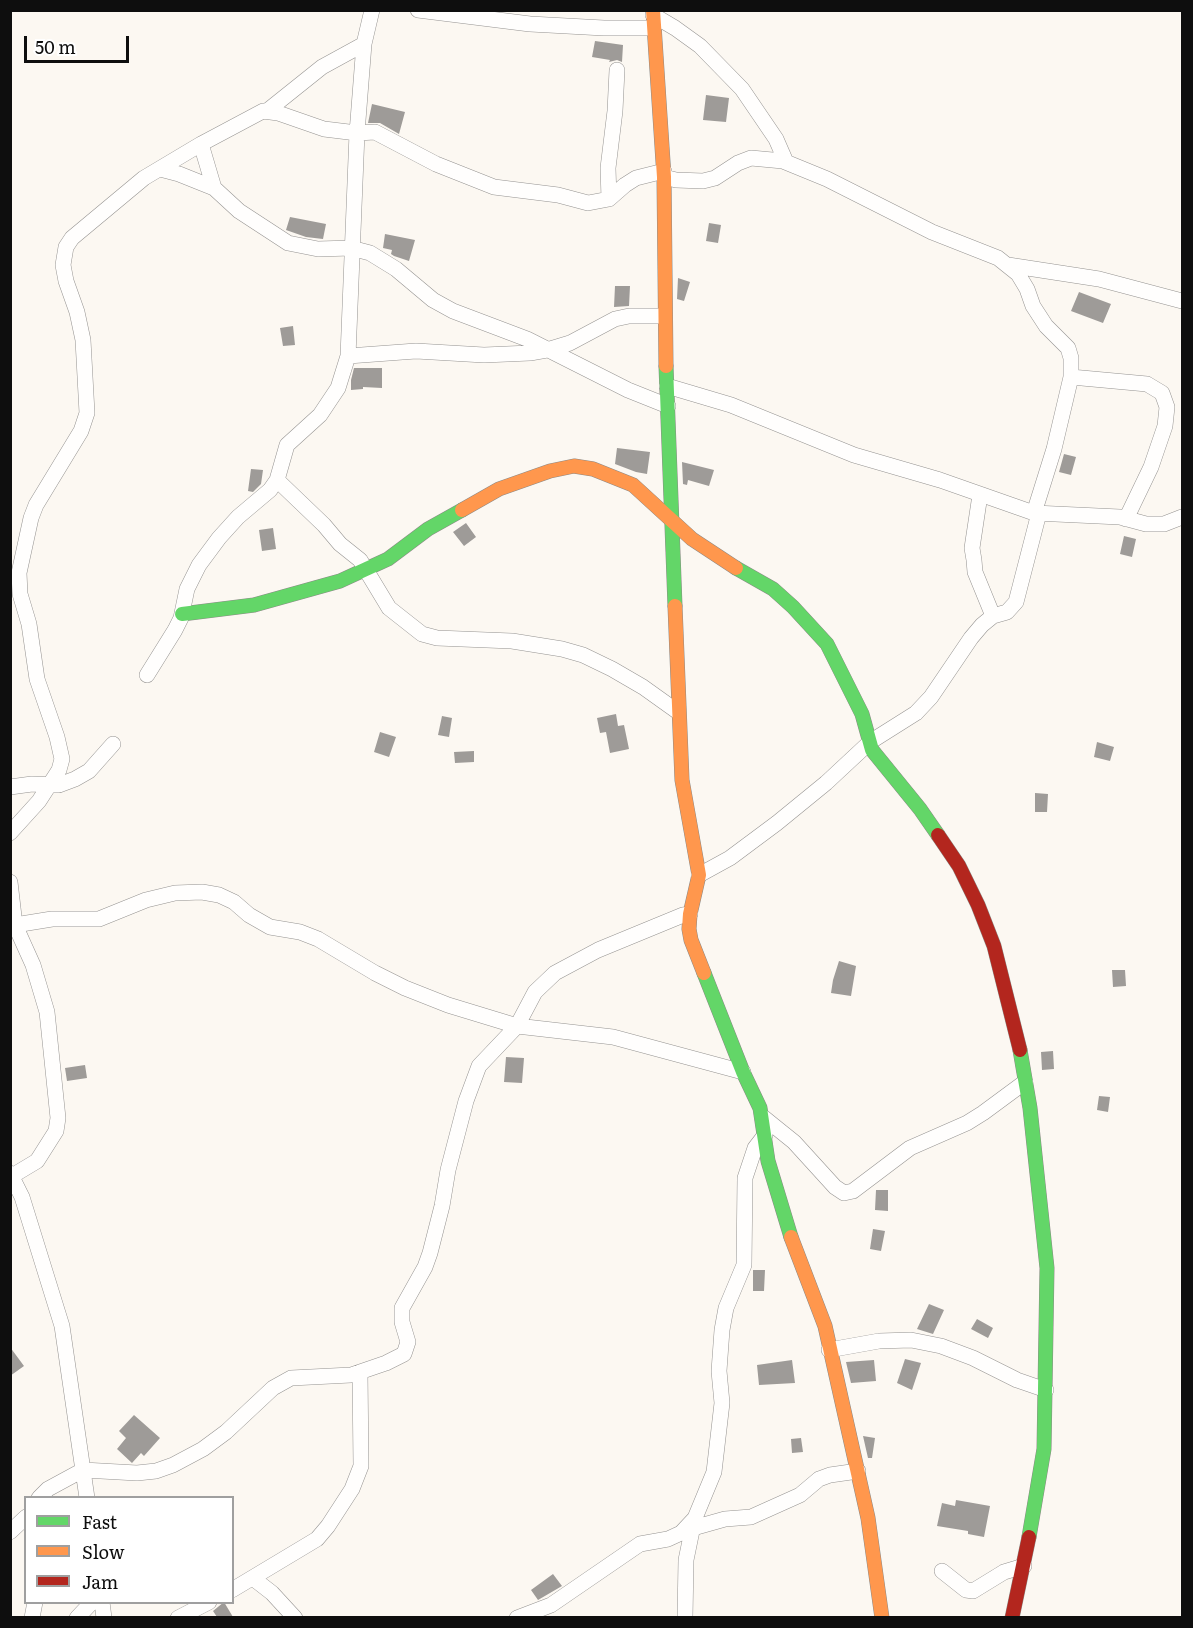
<!DOCTYPE html>
<html>
<head>
<meta charset="utf-8">
<style>
  body { margin:0 }
  #map { position:relative; width:1193px; height:1628px; overflow:hidden; background:#fcf8f2; font-family:Literata,serif }
  canvas { display:block }
  .frame { position:absolute; inset:0; border:12px solid #0e0e0e; pointer-events:none }
  .legend { position:absolute; left:24px; top:1496px; width:210px; height:108px; box-sizing:border-box; background:#fff; border:2px solid #9f9f9f; margin:0; padding:8px 10px; list-style:none; font-size:18px; color:#0e0e0e }
  .legend li { display:flex; align-items:center; gap:12px; height:30px }
  .legend b { width:30px; border:2px solid #9f9f9f }
  .scale { position:absolute; left:24px; top:36px; width:105px; height:27px; box-sizing:border-box; border:3px solid #0e0e0e; border-top:0; padding-left:8px; font-size:18px; line-height:21px; white-space:nowrap; color:#0e0e0e; -webkit-text-stroke:4px #fff; paint-order:stroke }
</style>
</head>
<body>
<div id="map">
<canvas width="1193" height="1628"></canvas>
<div class="frame"></div>
<ul class="legend">
<li><b style="height:8px;background:#63d668"></b>Fast</li>
<li><b style="height:8px;background:#ff974d"></b>Slow</li>
<li><b style="height:8px;background:#b3261e"></b>Jam</li>
</ul>
<div class="scale">50 m</div>
</div>
<script>
const g = document.querySelector('canvas').getContext('2d');
g.lineJoin = 'round';
function paint(path, color) { g.fillStyle = color; g.fill(path, 'evenodd'); }
const poly = rows => new Path2D(rows.map(r => 'M' + r).join(''));
function trace(path, color, width, dash) { g.strokeStyle = color; g.lineWidth = width; g.lineCap = dash ? 'butt' : 'round'; g.setLineDash(dash || []); g.stroke(path); }
paint(poly([
  [595,41,623,45,622,62,617,60,609,62,610,60,592,57],
  [706,95,729,98,726,122,703,120],
  [372,104,405,112,399,134,380,123,368,123],
  [290,217,326,224,323,239,306,237,286,230],
  [709,223,721,225,718,243,706,241],
  [385,234,415,240,409,261,394,256,391,254,392,250,383,248],
  [678,278,690,282,684,301,677,299],
  [615,286,630,286,629,306,614,307],
  [1079,292,1111,304,1103,323,1071,311],
  [293,326,295,345,283,346,280,328],
  [354,368,382,368,382,388,363,387,363,389,351,390,351,380],
  [617,448,650,452,647,474,636,472,615,464],
  [1064,454,1076,457,1071,475,1059,472],
  [682,462,714,470,709,486,688,480,687,485,683,484],
  [251,469,263,470,261,484,253,492,248,491],
  [466,523,476,537,464,546,453,532],
  [273,528,276,549,262,551,259,530],
  [1124,536,1136,539,1132,557,1120,554],
  [616,714,618,726,624,725,629,749,610,753,606,732,600,733,597,718],
  [442,716,452,718,449,737,438,735],
  [380,732,396,737,389,757,374,752],
  [1097,742,1114,747,1110,761,1094,757],
  [474,751,474,762,455,763,454,752],
  [1035,793,1048,794,1047,812,1035,812],
  [839,961,856,966,851,996,831,993,833,980],
  [1112,970,1125,970,1126,986,1113,987],
  [1053,1051,1054,1069,1042,1070,1041,1052],
  [506,1057,524,1058,522,1083,504,1082],
  [85,1065,87,1078,67,1081,65,1068],
  [1099,1096,1110,1097,1108,1112,1097,1110],
  [876,1190,888,1190,888,1211,875,1210],
  [873,1229,885,1231,881,1251,870,1249],
  [753,1270,765,1270,764,1291,753,1291],
  [929,1304,944,1310,933,1334,917,1329],
  [977,1319,993,1328,988,1338,971,1329],
  [10,1347,24,1366,10,1376],
  [905,1359,921,1363,912,1390,897,1383],
  [792,1360,795,1383,759,1385,757,1365],
  [874,1360,876,1381,851,1383,846,1362],
  [134,1415,160,1438,144,1456,141,1453,132,1463,117,1449,126,1438,119,1431],
  [863,1436,875,1438,872,1458,868,1458],
  [801,1438,803,1452,792,1453,791,1439],
  [956,1500,990,1506,984,1537,968,1534,968,1531,937,1526,942,1503,955,1506],
  [553,1574,562,1586,538,1600,531,1590],
  [224,1602,233,1617,217,1617,213,1611]
]), '#9e9b98');
const street = poly([
  [418,10,530,24,604,28,654,28],
  [653,15,675,28,700,46,742,89,776,139,786,162],
  [267,111,322,67,364,44],
  [201,144,214,188],
  [160,169,179,174,214,188,239,211,288,243,318,249,351,248,370,253,396,269,433,300,453,311,527,339,628,390,668,406],
  [664,177,676,180,703,181,715,178,738,163,751,158,783,161,827,179,932,232,998,258,1018,274,1027,289,1033,306,1046,326,1068,348,1071,358,1071,377,1054,449,1034,513],
  [609,199,608,168,615,111,617,70],
  [1008,265,1099,279,1182,301],
  [348,356,416,351,484,355,530,353,547,350,570,343,615,319,629,316,664,316],
  [1071,377,1147,384,1162,393,1167,407,1165,426,1151,467,1126,519],
  [667,386,731,405,854,455,940,480,1034,513,1120,517,1146,524,1164,524,1182,517],
  [277,480,324,525,340,544,360,560,389,608,422,634,437,638,512,641,562,649,583,655,612,669,643,687,678,712],
  [980,495,972,548,974,560,975,572,993,616],
  [147,675,175,630,181,618,187,589,199,565,219,538,238,517,270,490,277,480,287,445,320,415,338,388,348,356,357,133,364,44,372,10],
  [10,787,32,784,59,785,75,779,89,771,113,744],
  [10,833,39,801,59,770,62,759,57,737,37,679,29,624,20,594,19,573,31,518,36,505,81,431,87,413,83,340,77,312,66,281,63,265,66,247,72,238,144,178,201,144,263,111,278,113,324,129,357,133,375,132,436,164,494,187,558,195,588,203,609,199,625,185,636,178,664,171],
  [699,875,730,858,777,823,826,783,870,742,916,713,931,697,971,638,982,625,993,616,1007,612,1016,602,1039,513],
  [10,882,15,925,33,965,47,1012,58,1118,56,1131,37,1161,12,1176],
  [15,925,52,919,99,919,146,900,175,893,202,892,219,895,234,902,249,915,270,927,300,932,318,939,375,973,405,988,448,1005,517,1026,613,1037,743,1072],
  [763,1117,794,1142,835,1187,844,1193,853,1191,910,1148,967,1123,983,1113,1025,1082],
  [10,1173,22,1197,62,1326,87,1498],
  [829,1350,879,1341,911,1340,941,1346,973,1358,1017,1380,1046,1390],
  [39,1498,48,1489,83,1470,137,1473,156,1471,173,1465,203,1449,226,1432,273,1388,291,1378,351,1375,386,1363,404,1354,408,1342,402,1322,402,1308,425,1267,430,1253,442,1206,448,1170,466,1101,479,1066,517,1026,535,992,555,973,598,950,683,915,690,914],
  [686,1530,725,1519,751,1517,800,1495,819,1479,830,1475,858,1471],
  [10,1532,26,1517],
  [942,1571,966,1590,973,1591,1004,1572,1024,1566],
  [254,1579,272,1593,295,1618],
  [232,1590,317,1539,328,1526,352,1489,361,1466,360,1372],
  [102,1602,104,1618],
  [32,1618,35,1602],
  [77,1618,92,1602],
  [178,1618,209,1602],
  [517,1618,551,1605,640,1544,668,1539,681,1533,695,1518,714,1472,722,1403,719,1371,722,1330,726,1308,744,1265,745,1178,755,1148,765,1135],
  [685,1618,686,1560,694,1521]
]);
const fast = poly([
  [666,366,675,606],
  [736,568,773,589,793,607,827,644,862,714,872,750,920,809,938,835],
  [182,614,254,605,340,581,388,559,428,529,462,510],
  [704,973,743,1072,760,1108,768,1161,791,1237],
  [1020,1050,1030,1108,1047,1268,1044,1449,1029,1537]
]);
const slow = poly([
  [653,10,664,177,666,366],
  [462,510,499,489,550,471,574,466,593,469,633,485,692,539,736,568],
  [675,606,682,780,699,875,690,914,689,929,691,940,704,973],
  [791,1237,825,1326,868,1518,882,1618]
]);
const jam = poly([
  [938,835,959,866,978,905,994,946,1020,1050],
  [1012,1618,1029,1537]
]);
trace(street, '#959391', 16);
trace(fast, '#8c8a87', 15);
trace(slow, '#8c8a87', 15);
trace(jam, '#8c8a87', 15);
trace(street, '#fffefd', 15);
trace(fast, '#63d668', 14);
trace(slow, '#ff974d', 14);
trace(jam, '#b3261e', 14);
</script>
</body>
</html>
